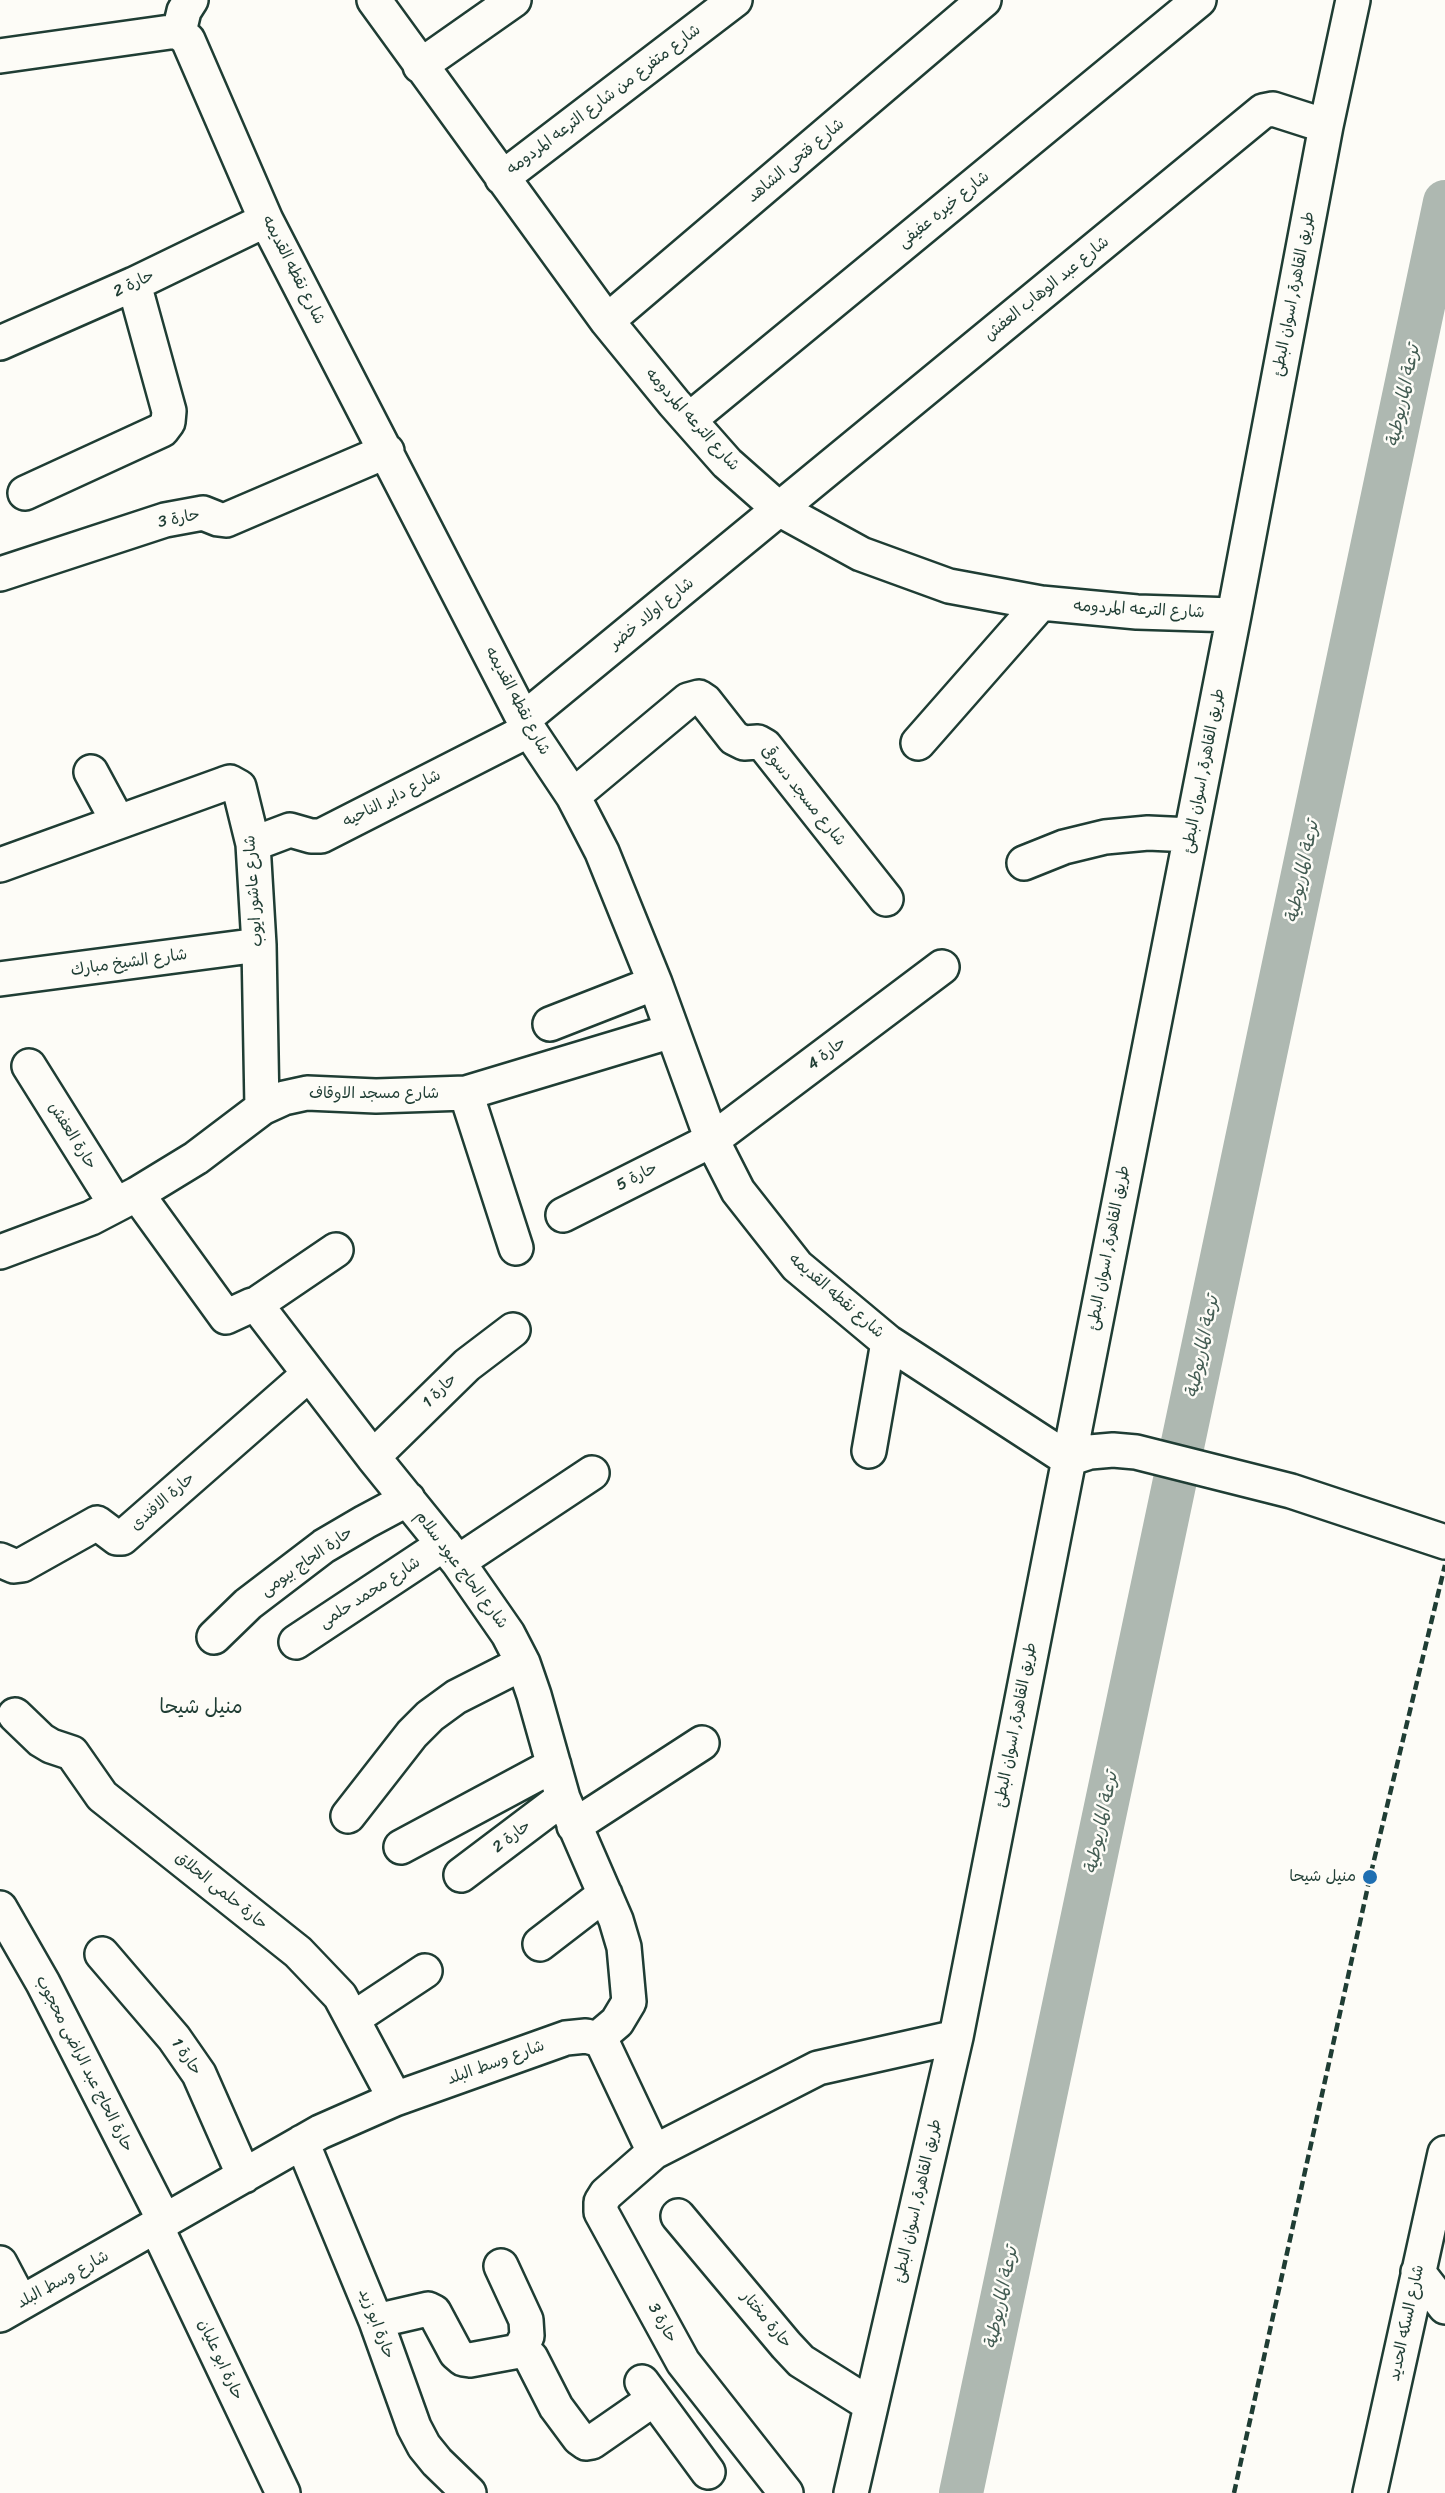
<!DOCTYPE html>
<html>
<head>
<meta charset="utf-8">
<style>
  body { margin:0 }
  canvas { display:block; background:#fdfcf7 }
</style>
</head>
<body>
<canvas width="1445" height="2493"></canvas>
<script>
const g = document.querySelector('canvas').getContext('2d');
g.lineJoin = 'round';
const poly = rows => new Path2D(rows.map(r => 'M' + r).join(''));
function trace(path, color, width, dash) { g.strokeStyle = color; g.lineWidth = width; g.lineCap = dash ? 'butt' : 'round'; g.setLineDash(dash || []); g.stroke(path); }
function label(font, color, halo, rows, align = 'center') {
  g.font = font + ' Sriracha,"Playpen Sans Arabic",sans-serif'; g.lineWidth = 5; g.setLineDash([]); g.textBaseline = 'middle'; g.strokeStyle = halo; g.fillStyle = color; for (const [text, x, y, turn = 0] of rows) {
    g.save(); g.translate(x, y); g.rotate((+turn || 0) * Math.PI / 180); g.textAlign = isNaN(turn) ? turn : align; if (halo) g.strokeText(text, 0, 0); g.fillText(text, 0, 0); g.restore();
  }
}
trace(poly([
  [961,2493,1445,202]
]), '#aeb8b1', 44);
const minor = poly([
  [374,0,607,321,674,403,727,463,779,509,861,554,949,586,1041,603,1137,612,1234,615],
  [179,32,184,11,191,0],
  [0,56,170,32,179,32,188,40,266,220,529,730,573,796,602,852,655,983,712,1140,738,1191,797,1266,888,1342,1068,1459,1090,1452,1113,1450,1136,1452,1291,1491,1445,1542],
  [420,66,514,0],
  [502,178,735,0],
  [607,321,984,0],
  [0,343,134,284,266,220],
  [689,420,1199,0],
  [25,493,162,430,168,422,169,411,134,284],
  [0,574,165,520,203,513,218,519,226,520,387,451],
  [525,718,1263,111,1273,109,1326,126],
  [918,743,1041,603],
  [91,772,118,822],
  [573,796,688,700,699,697,705,701,734,738,744,743,758,742,765,746,886,899],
  [253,844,290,830,311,836,321,836,529,730],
  [1024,863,1064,847,1105,837,1148,833,1191,835],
  [0,865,224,784,230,782,239,787,253,844,259,945,262,1108],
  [0,979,259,945],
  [550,1024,655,983],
  [29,1066,116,1205],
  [466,1093,516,1248],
  [137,1194,226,1317,252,1305,258,1307,373,1457,458,1562,508,1634,523,1663,534,1695,563,1798,616,1920,624,1947,629,2002,617,2022,597,2039],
  [563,1215,712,1140,942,967],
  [0,1252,91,1218,137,1194,196,1158,262,1108,284,1098,307,1093,376,1096,466,1093,672,1031],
  [255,1305,336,1250],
  [869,1451,888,1342],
  [373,1457,467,1365,513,1330],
  [0,1560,14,1566,22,1565,97,1523,117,1538,122,1538,308,1375],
  [458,1562,592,1473],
  [214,1637,248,1604,324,1546,365,1522,408,1499],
  [296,1642,444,1544],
  [15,1715,41,1740,51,1746,72,1753,102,1796,298,1952,340,1996,395,2099],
  [348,1816,412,1734,430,1716,456,1697,523,1663],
  [574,1826,702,1743],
  [401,1847,554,1765],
  [461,1875,563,1798],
  [0,1908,43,1983,165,2222],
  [540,1944,605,1894],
  [102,1954,174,2038,199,2074,244,2176],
  [354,2018,425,1971],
  [302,2142,376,2321,414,2427,424,2446,437,2462,469,2493],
  [654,2152,606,2194,601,2202,601,2212,683,2362,786,2493],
  [678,2216,786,2345,801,2361,871,2405],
  [156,2226,283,2493],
  [0,2263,21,2303],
  [501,2266,526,2320,527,2336,519,2351],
  [1418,2272,1445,2307],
  [0,2315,320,2132,395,2099,566,2038,586,2036,597,2039,603,2044,654,2152,818,2068,956,2037],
  [376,2321,428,2309,434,2312,456,2353,463,2359,470,2360,519,2351,526,2353,531,2358,556,2407,579,2438,586,2443,592,2442,654,2399],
  [642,2382,708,2472],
  [851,2493,956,2037,1234,615,1326,126,1353,0],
  [1370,2493,1445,2153]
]);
trace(minor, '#1f3d34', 38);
trace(minor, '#fdfcf7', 33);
trace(poly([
  [1234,2493,1370,1877,1445,1565]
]), '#1f3d34', 4.5, [9, 4.5]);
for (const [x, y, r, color] of [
  [1370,1877,8,"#1f6fb2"]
]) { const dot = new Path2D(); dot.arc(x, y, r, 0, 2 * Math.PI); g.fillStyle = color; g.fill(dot); trace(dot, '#fdfcf7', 2); }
label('16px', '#1f3d34', '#fdfcf7', [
  ["شارع متفرع من شارع الترعه المردومه",604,100,-37],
  ["شارع فتحى الشاهد",796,161,-40],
  ["شارع خيره عفيفى",944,210,-39],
  ["شارع نقطه القديمه",293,270,63],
  ["حارة 2",134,284,-25],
  ["شارع عبد الوهاب العفش",1047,289,-39],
  ["طريق القاهرة, اسوان البطئ",1294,294,-79],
  ["شارع الترعه المردومه",692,420,48],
  ["حارة 3",179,519,-11],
  ["شارع الترعه المردومه",1139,610,3],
  ["شارع اولاد خضر",652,614,-39],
  ["شارع نقطه القديمه",517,701,62],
  ["طريق القاهرة, اسوان البطئ",1204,771,-79],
  ["شارع مسجد دسوقى",803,796,51],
  ["شارع داير الناحيه",392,799,-27],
  ["شارع عاشور ايوب",254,891,-94],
  ["شارع الشيخ مبارك",129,963,-8],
  ["حارة 4",827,1054,-37],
  ["شارع مسجد الاوقاف",374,1094],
  ["حارة العفش",72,1136,58],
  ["حارة 5",637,1177,-27],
  ["طريق القاهرة, اسوان البطئ",1109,1248,-79],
  ["شارع نقطه القديمه",836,1296,41],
  ["حارة 1",440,1391,-45],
  ["حارة الافندى",163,1502,-41],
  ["حارة الحاج بيومى",307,1562,-35],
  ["شارع الحاج عبود سلام",461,1570,53],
  ["شارع محمد حلمى",370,1593,-33],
  ["طريق القاهرة, اسوان البطئ",1016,1725,-79],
  ["حارة 2",512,1837,-37],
  ["حارة حلمى الحلاق",221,1891,39],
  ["حارة 1",186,2057,56],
  ["شارع وسط البلد",496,2063,-20],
  ["حارة الحاج عبد الراضى محجوب",84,2064,63],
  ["طريق القاهرة, اسوان البطئ",918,2201,-77],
  ["شارع وسط البلد",63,2280,-29],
  ["حارة مختار",766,2320,50],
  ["حارة 3",662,2323,61],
  ["شارع السكه الحديد",1407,2323,-78],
  ["حارة ابو زيد",376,2324,69],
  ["حارة ابو عليان",220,2360,65]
]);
label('16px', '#1f3d34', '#fdfcf7', [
  ["منيل شيحا",1356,1877]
], 'right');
label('italic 18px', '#435c53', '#fdfcf7', [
  ["ترعة الماريوطية",1404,396,-78],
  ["ترعة الماريوطية",1303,872,-78],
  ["ترعة الماريوطية",1203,1347,-78],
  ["ترعة الماريوطية",1102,1823,-78],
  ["ترعة الماريوطية",1002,2298,-78]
]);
label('20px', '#1f3d34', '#fdfcf7', [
  ["منيل شيحا",201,1708]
]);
</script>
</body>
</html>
